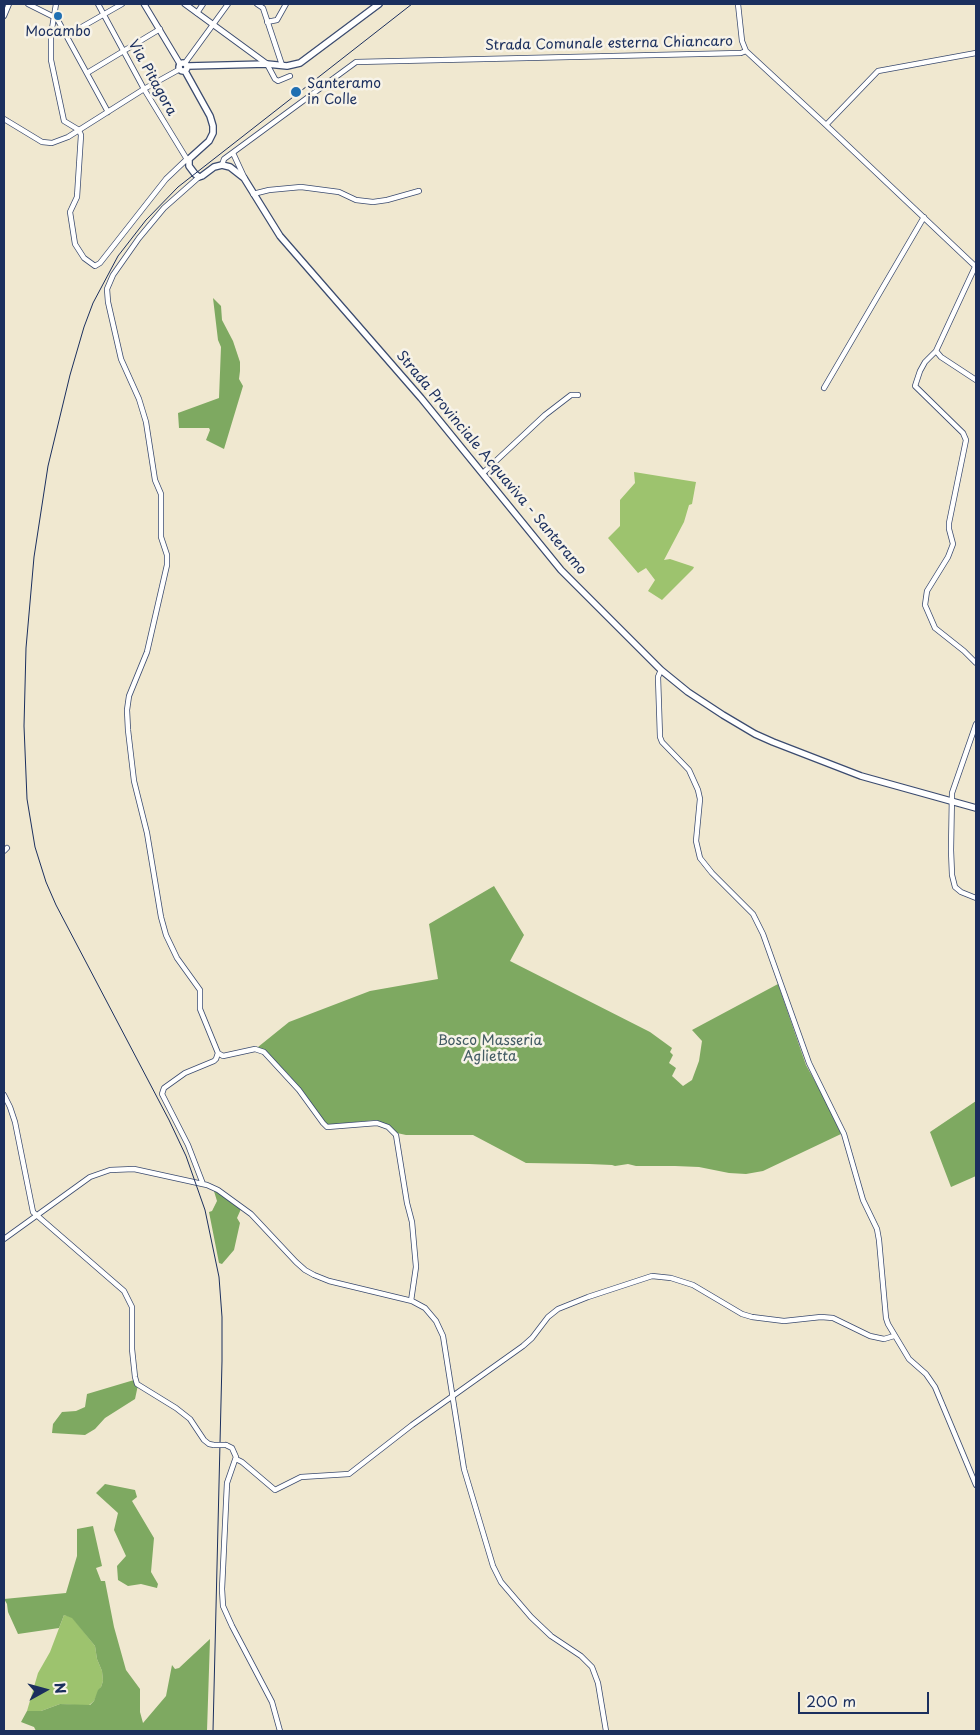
<!DOCTYPE html>
<html>
<head>
<meta charset="utf-8">
<style>
  body { margin:0 }
  #map { position:relative; width:980px; height:1735px; overflow:hidden; background:#f0e8d0; font-family:"Playpen Sans",sans-serif }
  canvas { display:block }
  .frame { position:absolute; inset:0; border:5px solid #1b2f5e; pointer-events:none }
  .north { position:absolute; left:20px; top:1665px; width:50px; height:50px; -webkit-text-stroke:4px #f7f3e8; paint-order:stroke; rotate:83deg; font-size:14px; font-weight:700; line-height:20px; text-align:center; color:#1b2f5e }
  .north::after { content:''; display:block; margin:auto; width:18px; height:22px; background:#1b2f5e; clip-path:polygon(50% 0,100% 100%,50% 72%,0 100%) }
  .scale { position:absolute; left:798px; top:1692px; width:131px; height:22px; box-sizing:border-box; border:2px solid #1b2f5e; border-top:0; padding-left:6px; font-size:15px; line-height:18px; white-space:nowrap; color:#1b2f5e; -webkit-text-stroke:4px #f7f3e8; paint-order:stroke }
</style>
</head>
<body>
<div id="map">
<canvas width="980" height="1735"></canvas>
<div class="frame"></div>
<div class="north">N</div>
<div class="scale">200 m</div>
</div>
<script>
const g = document.querySelector('canvas').getContext('2d');
g.lineJoin = 'round';
function paint(path, color) { g.fillStyle = color; g.fill(path, 'evenodd'); }
const poly = rows => new Path2D(rows.map(r => 'M' + r).join(''));
function trace(path, color, width, dash) { g.strokeStyle = color; g.lineWidth = width; g.lineCap = dash ? 'butt' : 'round'; g.setLineDash(dash || []); g.stroke(path); }
function label(font, color, halo, rows, align = 'center') {
  g.font = font + ' "Playpen Sans",sans-serif'; g.lineWidth = 5; g.setLineDash([]); g.textBaseline = 'middle'; g.strokeStyle = halo; g.fillStyle = color; for (const [text, x, y, turn = 0] of rows) {
    g.save(); g.translate(x, y); g.rotate((+turn || 0) * Math.PI / 180); g.textAlign = isNaN(turn) ? turn : align; if (halo) g.strokeText(text, 0, 0); g.fillText(text, 0, 0); g.restore();
  }
}
paint(poly([
  [634,472,696,482,692,504,689,505,684,522,664,560,670,559,694,567,693,569,662,600,648,591,655,580,646,568,638,573,608,538,620,526,620,500,635,483],
  [64,1615,72,1617,95,1646,97,1659,102,1671,103,1681,101,1687,94,1701,88,1706,60,1704,41,1711,27,1711,38,1673,50,1652]
]), '#9dc36e');
paint(poly([
  [213,298,221,306,222,320,233,341,240,362,240,371,239,379,243,386,224,449,206,440,210,430,209,428,179,428,178,413,219,398,221,347,218,340],
  [494,886,524,935,510,961,650,1032,672,1048,670,1052,673,1055,669,1063,676,1068,672,1076,683,1086,692,1080,699,1061,702,1041,692,1030,778,984,806,1065,833,1114,841,1134,763,1171,746,1174,729,1173,699,1167,675,1166,636,1166,628,1164,615,1166,612,1165,589,1164,526,1163,473,1135,406,1135,397,1133,388,1125,376,1120,326,1125,314,1107,289,1075,268,1054,258,1047,289,1022,370,991,438,979,429,924],
  [976,1101,976,1176,951,1187,930,1132],
  [213,1188,241,1209,237,1218,240,1223,234,1250,222,1264,219,1263,209,1212,212,1211,217,1201],
  [134,1380,138,1385,135,1399,105,1418,95,1429,85,1435,52,1433,53,1424,62,1412,76,1411,85,1407,87,1394],
  [105,1484,135,1490,137,1497,132,1501,154,1538,151,1572,158,1584,157,1588,141,1584,128,1586,118,1580,117,1566,126,1556,114,1530,118,1513,96,1493],
  [93,1526,102,1566,96,1568,101,1581,105,1581,114,1627,126,1670,140,1689,140,1712,143,1723,166,1696,172,1665,175,1669,179,1668,210,1639,207,1731,36,1731,34,1727,21,1722,27,1711,41,1711,60,1704,90,1705,94,1701,98,1690,101,1687,103,1681,102,1671,97,1659,95,1646,72,1618,64,1615,59,1628,18,1634,8,1612,7,1604,4,1599,66,1593,77,1556,77,1529]
]), '#7ea961');
const minor = poly([
  [28,4,54,17],
  [56,4,51,35,51,60,64,121,79,130,81,135,77,197,70,212,75,244,84,258,95,266,100,263,166,179,187,159],
  [98,4,144,89,188,161],
  [257,4,263,8,282,65],
  [738,4,742,41,746,51],
  [197,13,203,4],
  [55,15,108,112],
  [4,16,9,4],
  [267,22,277,20,286,4],
  [66,36,122,4],
  [185,63,228,4],
  [267,64,275,79,278,81,290,76],
  [87,73,160,29],
  [4,119,42,142,52,143,68,137,144,89,180,69],
  [826,125,878,71,976,53],
  [233,153,245,179],
  [222,165,224,159,356,62,741,53,746,51,826,125,976,267],
  [199,177,164,208,139,238,113,275,107,289,108,302,121,359,139,399,146,422,155,480,161,494,161,537,167,555,167,565,147,652,129,696,127,710,128,730,134,781,147,833,161,917,166,935,177,958,200,990,200,1009,218,1053,223,1056,255,1049,264,1052,299,1090,323,1123,327,1127,377,1123,388,1127,396,1135,407,1203,412,1222,416,1267,411,1301],
  [253,194,269,190,301,187,339,192,356,200,373,202,387,200,419,191],
  [975,267,936,351,941,357,976,380],
  [936,351,925,362,920,371,915,386,963,433,966,440,949,523,949,529,953,544,948,557,927,591,925,605,935,628,964,651,976,663],
  [824,388,924,217],
  [483,473,545,415,571,395,578,395],
  [661,670,658,677,660,737,662,742,689,770,698,790,700,799,696,841,700,858,712,873,753,914,763,934,809,1063,844,1134,863,1200,877,1229,879,1240,886,1318,888,1324,909,1359,926,1374,935,1387,976,1485],
  [976,724,952,793,951,850,952,875,955,887,961,892,976,898],
  [4,851,7,848],
  [4,1095,10,1107,15,1122,33,1212,124,1291,132,1307,132,1349,135,1377,137,1384,176,1408,190,1419,204,1440,209,1444,214,1445],
  [203,1184,188,1145,162,1094,164,1088,185,1073,214,1061,216,1059,218,1053],
  [4,1239,90,1177,110,1170,134,1169,207,1185,218,1190,251,1214,296,1262,305,1270,314,1275,329,1281,412,1301,425,1308,436,1321,443,1336,464,1469,493,1566,501,1582,531,1617,551,1636,581,1656,592,1667,598,1683,606,1731],
  [226,1445,232,1448,236,1457,227,1483,222,1589,223,1606,232,1626,272,1702,280,1731],
  [236,1459,242,1462,275,1490,301,1477,349,1474,412,1425,523,1346,532,1338,548,1317,558,1309,588,1297,652,1276,671,1278,693,1285,742,1314,752,1317,784,1321,821,1317,833,1318,870,1336,884,1339,894,1336]
]);
const tertiary = poly([
  [144,4,180,64],
  [185,4,267,64]
]);
const secondary = poly([
  '179 67a4 4 0 1 1 8 0a4 4 0 1 1-8 0Z',
  [188,66,267,64,287,66,300,63,379,4],
  [185,71,210,116,213,126,213,133,209,141,189,159,189,166,195,174,199,177,202,176,214,167,222,165,230,167,244,178,280,236,421,398,561,570,661,670,688,692,723,715,755,734,773,742,861,776,976,808]
]);
trace(minor, '#3b4b6f', 6);
trace(tertiary, '#3b4b6f', 7);
trace(secondary, '#3b4b6f', 8);
trace(minor, '#fff', 4.5);
trace(tertiary, '#fff', 5);
trace(secondary, '#fff', 5.5);
trace(poly([
  [213,1731,222,1361,222,1317,219,1277,205,1210,186,1156,169,1120,56,905,46,882,35,847,27,799,24,726,26,648,34,557,48,466,70,375,84,327,93,303,118,256,146,220,178,187,412,4]
]), '#1b2f5e', 1);
const minorBridge = poly([
  [214,1445,226,1445]
]);
trace(minorBridge, '#3b4b6f', 6, []);
trace(minorBridge, '#fff', 4.5);
for (const [x, y, r, color] of [
  [58,16,5,"#1f6fb2"],
  [296,92,6,"#1f6fb2"]
]) { const dot = new Path2D(); dot.arc(x, y, r, 0, 2 * Math.PI); g.fillStyle = color; g.fill(dot); trace(dot, '#f7f3e8', 2); }
label('14px', '#1b2f5e', '#f7f3e8', [
  ["Mocambo",58,32],
  ["Santeramo",307,84,"left"],
  ["in Colle",307,100,"left"]
]);
label('14px', '#1b2f5e', '#f7f3e8', [
  ["Strada Comunale esterna Chiancaro",609,44,-1],
  ["Via Pitagora",152,78,61],
  ["Strada Provinciale Acquaviva - Santeramo",491,463,50]
]);
label('14px', '#425b63', '#f7f3e8', [
  ["Bosco Masseria",490,1041],
  ["Aglietta",490,1057]
]);
</script>
</body>
</html>
